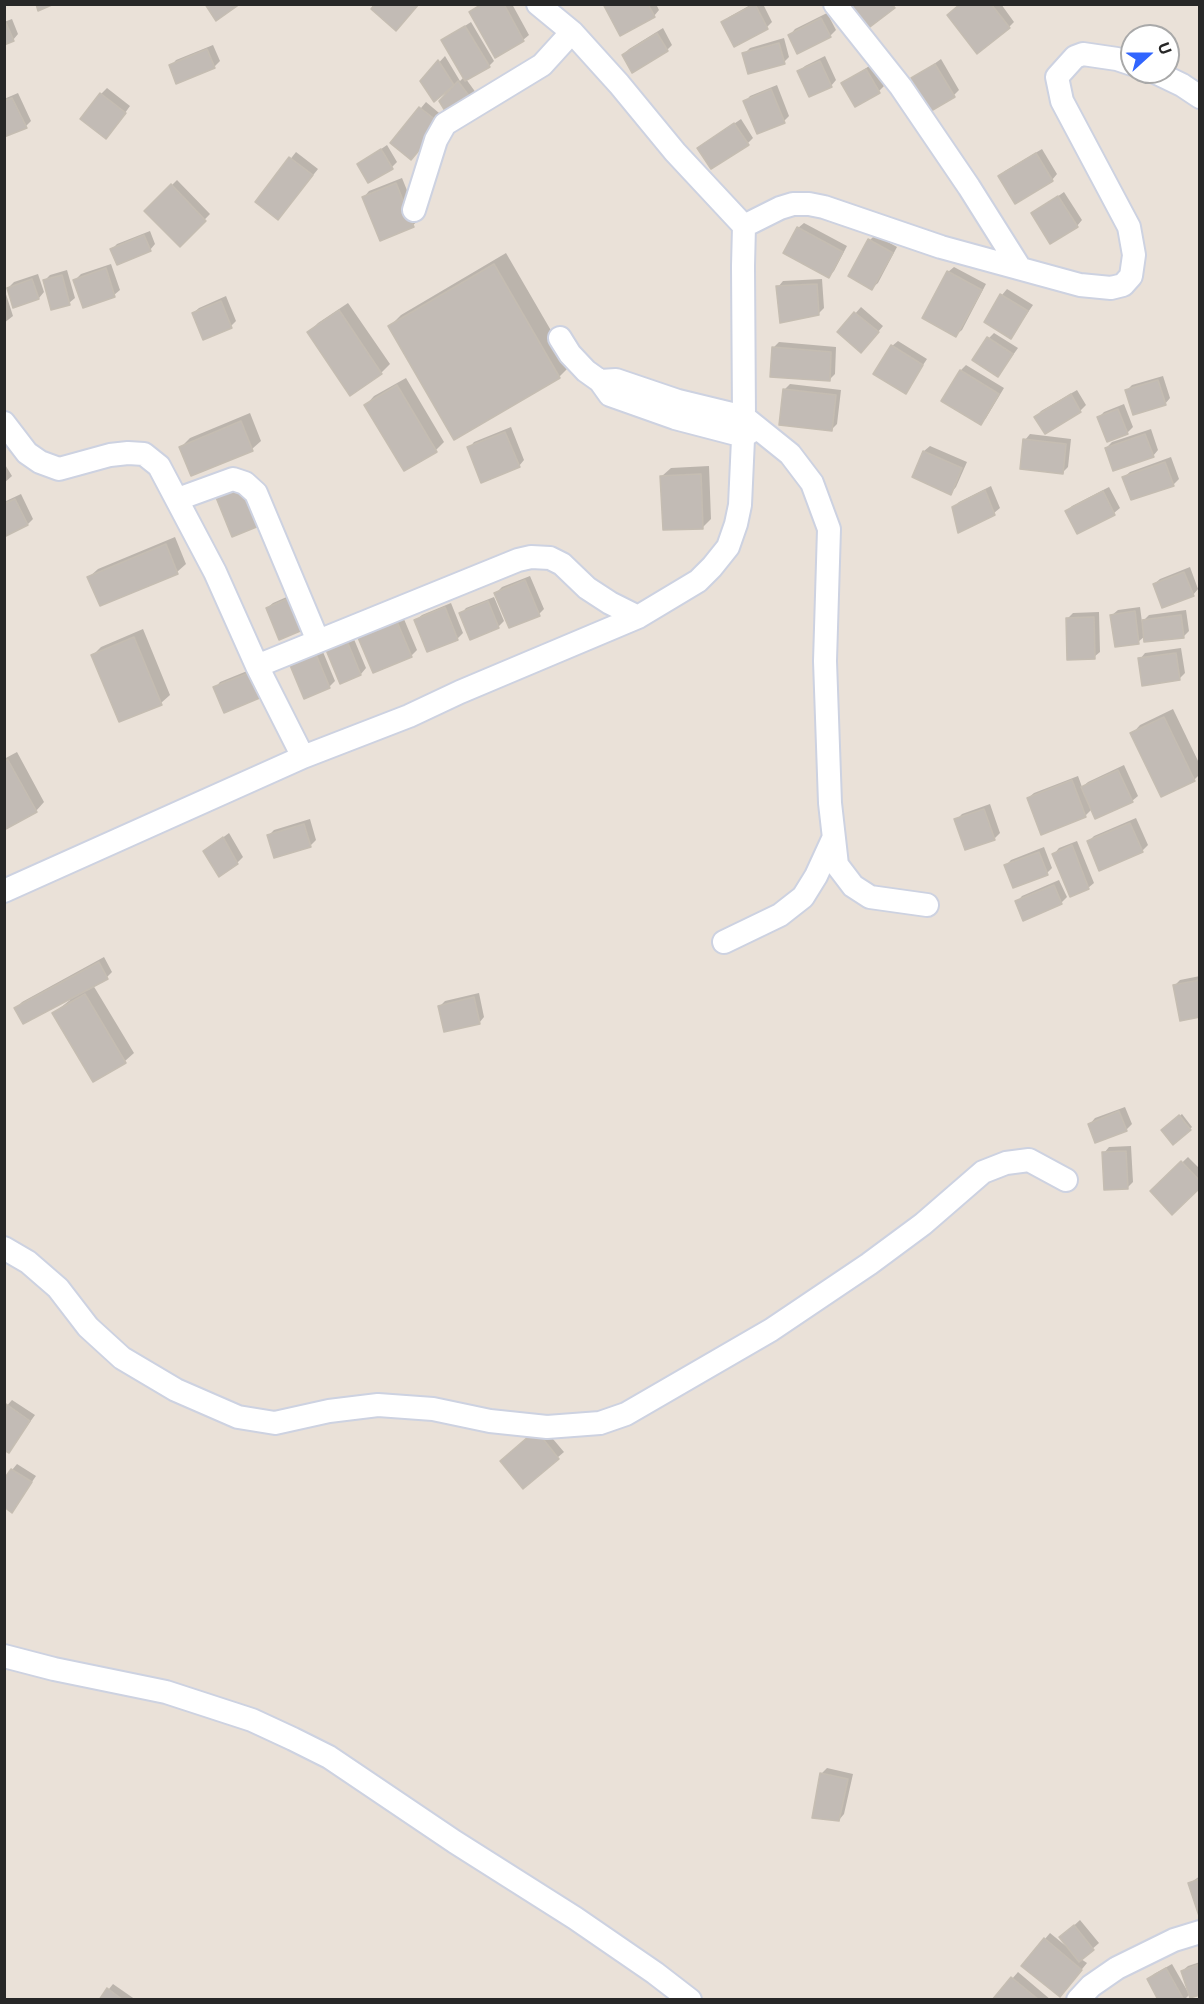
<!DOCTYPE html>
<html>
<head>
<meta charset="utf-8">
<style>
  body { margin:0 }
  #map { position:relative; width:1204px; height:2004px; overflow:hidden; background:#eae1d8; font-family:"Open Sans",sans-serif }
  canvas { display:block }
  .frame { position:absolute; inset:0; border:6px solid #272727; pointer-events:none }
  .north { position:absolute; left:1120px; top:24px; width:60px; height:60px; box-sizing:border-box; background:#fff; border:2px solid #a9a9a9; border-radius:50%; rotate:69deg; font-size:16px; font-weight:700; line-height:24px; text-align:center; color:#272727 }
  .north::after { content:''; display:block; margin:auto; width:21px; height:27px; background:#3165fe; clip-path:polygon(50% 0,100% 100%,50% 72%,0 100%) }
</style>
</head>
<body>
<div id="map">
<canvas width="1204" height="2004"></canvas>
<div class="frame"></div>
<div class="north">U</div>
</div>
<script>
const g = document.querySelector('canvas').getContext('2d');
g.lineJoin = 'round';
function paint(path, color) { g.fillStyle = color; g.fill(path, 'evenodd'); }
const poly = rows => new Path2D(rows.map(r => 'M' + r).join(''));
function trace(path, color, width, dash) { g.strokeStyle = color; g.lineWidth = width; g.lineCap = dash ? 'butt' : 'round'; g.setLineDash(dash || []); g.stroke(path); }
paint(poly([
  [480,4,512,4,529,35,523,40,471,12],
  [605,4,656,4,659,10,654,16],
  [752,4,763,4,772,22,767,27,723,22,729,17],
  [960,4,1001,4,1014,22,1009,27],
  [827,13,836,30,830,36,790,35,795,29],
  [12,19,18,34,13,40,4,43,4,22],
  [471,22,494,61,489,66,466,79,479,97,474,102,453,84,435,100,422,81,445,56,460,81,464,77,443,40],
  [663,28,672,45,667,50,623,55,629,49],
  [784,38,789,57,784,62,744,54,750,48],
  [213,45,220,61,214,67,171,66,176,60],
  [825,56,836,80,831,86,799,71,805,66],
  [941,59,959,90,954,95,913,79],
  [872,64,884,86,879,91,843,84],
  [777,85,789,116,784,121,745,102,750,96],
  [107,88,130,106,112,131,101,94],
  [18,93,31,121,26,126,4,136,4,99],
  [426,102,445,118,392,143,421,108],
  [741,119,753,138,748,143,699,148],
  [387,145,397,162,392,167,359,164],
  [1042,149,1057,174,1052,180,1000,177,1005,171],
  [296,152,318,169,283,213,257,202],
  [402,178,419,220,413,225,364,197,369,191],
  [177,180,210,214,180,245,146,211],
  [1064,192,1082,220,1077,226,1033,214],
  [804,223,847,246,834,271,829,276,798,228],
  [150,231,155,244,150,250,112,249,117,244],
  [875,235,897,247,878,283,872,288,870,240],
  [506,253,571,365,559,377,455,438,390,326,401,315],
  [111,264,120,290,114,295,75,280,81,274],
  [954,267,986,284,962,330,956,335,948,272],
  [67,270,75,298,69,303,44,281,50,275],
  [38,274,44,292,39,298,14,306,8,288,14,282],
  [822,279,824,308,818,314,778,287,783,281],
  [4,288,13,316,4,323],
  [1007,289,1033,305,1011,337,986,322,1002,295],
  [226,296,236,321,231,326,193,313,199,308],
  [348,303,390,364,381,373,350,394,309,332,318,323],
  [861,307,883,326,867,345,839,332],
  [994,333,1018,348,998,376,989,338],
  [898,341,927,359,905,392,892,346],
  [779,342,836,347,835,374,829,380,773,348],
  [966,365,1004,388,986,418,981,423,961,370],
  [1163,376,1170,398,1165,404,1126,391,1132,385],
  [406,378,444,442,436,450,366,405,374,396],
  [790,384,841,390,837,424,832,429,784,390],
  [1077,390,1086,405,1080,411,1045,432,1036,417,1041,411],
  [1124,404,1133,427,1127,433,1099,417,1104,412],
  [250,413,261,441,252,449,192,474,181,447,190,438],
  [511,427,524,460,519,466,469,448,474,442],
  [1151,429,1158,450,1153,456,1106,448,1112,442],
  [1030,434,1071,439,1068,467,1062,473,1025,440],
  [930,446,967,462,956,487,951,493,914,477,924,451],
  [1171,457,1179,479,1173,485,1124,477,1130,472],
  [4,463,12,476,4,483],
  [709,466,711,519,703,527,662,476,671,468],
  [991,486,1000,508,994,513,959,531,953,508,959,502],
  [1109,487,1120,508,1114,513,1067,511,1072,506],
  [21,494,33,519,28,524,4,536,4,502],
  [175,537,186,564,177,572,89,577,98,569],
  [1190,567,1198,589,1193,595,1154,584,1160,579],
  [530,576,544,609,539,614,496,593,502,587],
  [298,592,310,622,267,608,273,603],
  [494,597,504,621,498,627,461,614,466,608],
  [451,603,463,633,457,639,428,650,416,620,422,615],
  [1140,607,1142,622,1149,615,1186,610,1189,631,1183,637,1145,636,1138,642,1112,615,1118,610],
  [401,612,417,650,411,656,358,634],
  [1099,612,1100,652,1094,657,1068,618,1073,613],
  [143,629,170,695,161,703,93,655,101,647],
  [351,632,366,668,361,674,341,682,326,645],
  [321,647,335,681,329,687,296,658],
  [1181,648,1185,673,1180,678,1140,659,1145,653],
  [257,667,266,690,215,688,220,682],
  [1173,709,1200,765,1200,774,1194,780,1132,734,1140,725],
  [17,752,44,802,36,811,4,828,4,759],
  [1124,765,1138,796,1132,801,1092,809,1085,816,1028,798,1034,793,1078,776,1082,787,1088,782],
  [990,804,1000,833,995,838,966,848,956,820,962,814],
  [1136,818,1148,845,1142,851,1088,842,1094,836],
  [310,819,316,840,310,846,269,835,274,830],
  [229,833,243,857,237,863,205,851],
  [1077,841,1094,883,1088,888,1054,854,1059,848],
  [1044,847,1052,868,1047,873,1006,865,1011,860],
  [1059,880,1067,897,1061,903,1017,902,1022,896],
  [104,957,112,972,107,977,93,985,134,1053,125,1061,93,1080,54,1013,70,1000,69,998,16,1008,22,1002],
  [1200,976,1200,1015,1174,986,1180,980],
  [479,993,484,1017,479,1023,440,1006,445,1001],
  [1125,1107,1132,1124,1126,1130,1090,1124,1095,1118],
  [1182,1114,1192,1127,1190,1129,1165,1128],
  [1131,1146,1133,1182,1128,1187,1104,1153,1109,1147],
  [1188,1157,1200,1169,1200,1186,1152,1191],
  [12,1400,35,1415,9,1451,4,1448,4,1409],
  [542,1426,564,1452,523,1487],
  [17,1464,36,1476,12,1511,12,1470],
  [827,1768,853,1774,844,1814,839,1820,822,1773],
  [1200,1876,1200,1914,1190,1883],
  [1080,1920,1099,1943,1081,1959,1087,1963,1065,1990,1023,1965,1050,1933,1067,1947,1067,1932],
  [1200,1962,1200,1993,1190,1994,1184,2000,1160,2000,1149,1980,1154,1974,1172,1964,1188,1992,1189,1991,1182,1971,1188,1966],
  [1018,1972,1051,2000,994,2000],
  [113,1984,136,2000,100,2000]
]), '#0003');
const building = poly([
  [36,4,54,4,38,11,36,4],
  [205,4,240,4,216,21,205,4],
  [375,4,419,4,396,31,371,9,375,4],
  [482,4,504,4,524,41,495,58,469,12,482,4],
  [603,4,648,4,655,17,620,36,603,4],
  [755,4,768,29,734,47,721,22,755,4],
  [847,4,892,4,895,8,866,30,847,4],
  [960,4,991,4,1010,28,977,54,947,15,960,4],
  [821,18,831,37,797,54,788,35,821,18],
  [6,23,14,41,4,45,4,24,6,23],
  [465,26,490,67,465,81,441,40,465,26],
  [657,33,668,51,632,73,622,55,657,33],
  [779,43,785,64,748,74,742,53,779,43],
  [207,49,215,68,176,84,169,65,207,49],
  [438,60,454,85,434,102,420,81,438,60],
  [820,61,832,87,809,97,797,71,820,61],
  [935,64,955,97,931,111,911,78,935,64],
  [866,69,880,93,855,107,841,83,866,69],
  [458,81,475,104,450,119,439,101,458,81],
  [771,89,785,123,757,134,743,101,771,89],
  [100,93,126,113,106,139,80,119,100,93],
  [12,98,27,128,4,137,4,101,12,98],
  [419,107,441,124,411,160,390,143,419,107],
  [734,123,749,145,711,169,697,148,734,123],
  [381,149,393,169,368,183,357,164,381,149],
  [1036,153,1053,181,1015,204,998,176,1036,153],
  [289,157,313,175,278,220,255,202,289,157],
  [396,183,414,227,380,241,362,197,396,183],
  [171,184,206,221,180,247,144,211,171,184],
  [1058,196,1078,227,1050,244,1031,213,1058,196],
  [797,227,843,252,829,278,783,253,797,227],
  [144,235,151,251,117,265,110,249,144,235],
  [868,239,893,253,872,290,848,276,868,239],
  [494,264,560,378,454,440,388,326,494,264],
  [106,268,115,297,83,308,73,280,106,268],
  [947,271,982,290,956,337,922,318,947,271],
  [62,275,70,305,51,310,43,280,62,275],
  [32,279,39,299,13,308,7,288,32,279],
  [817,284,819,315,780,323,776,286,817,284],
  [1000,294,1028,311,1011,339,984,322,1000,294],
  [221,301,232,328,203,340,192,313,221,301],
  [339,310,382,374,350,396,307,332,339,310],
  [854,312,879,332,861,353,837,332,854,312],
  [987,337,1013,354,998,377,972,360,987,337],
  [891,345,923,365,906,394,873,374,891,345],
  [772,347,831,352,830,381,770,377,772,347],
  [960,370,999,394,981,425,941,401,960,370],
  [1158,380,1166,405,1133,415,1125,390,1158,380],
  [397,385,437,452,404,471,364,405,397,385],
  [783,389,836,395,832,431,779,425,783,389],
  [1071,394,1081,412,1045,434,1034,417,1071,394],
  [1118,409,1128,434,1107,442,1097,417,1118,409],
  [241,421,253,451,191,476,179,447,241,421],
  [505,432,520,467,481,483,467,447,505,432],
  [1145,434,1154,457,1113,471,1105,448,1145,434],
  [1023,439,1066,444,1063,474,1020,469,1023,439],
  [923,451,962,468,951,495,912,477,923,451],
  [1165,462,1174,486,1131,500,1122,477,1165,462],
  [701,474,703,529,663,530,660,476,701,474],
  [242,484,259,526,232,537,215,495,242,484],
  [985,490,995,515,958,533,952,507,985,490],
  [1103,491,1115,515,1077,534,1065,511,1103,491],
  [15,499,28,525,4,537,4,504,15,499],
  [166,544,178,574,100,606,87,577,166,544],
  [1184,572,1194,596,1162,608,1153,584,1184,572],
  [525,580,540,616,509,628,494,593,525,580],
  [292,597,305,629,279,640,266,608,292,597],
  [488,601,499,628,470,640,459,613,488,601],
  [445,607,458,640,427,652,414,620,445,607],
  [1135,611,1139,644,1115,647,1110,615,1135,611],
  [1181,615,1184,638,1144,642,1142,620,1181,615],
  [395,617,412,657,373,673,356,633,395,617],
  [1094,617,1095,659,1067,660,1066,618,1094,617],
  [345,636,361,675,340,684,324,645,345,636],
  [134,637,162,705,119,722,91,655,134,637],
  [315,652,330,688,304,699,289,663,315,652],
  [1176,653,1180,680,1142,686,1138,658,1176,653],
  [251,672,262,697,224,713,213,687,251,672],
  [1164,717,1195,781,1161,797,1130,733,1164,717],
  [8,760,37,812,4,830,4,761,8,760],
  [1118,770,1133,802,1095,819,1081,787,1118,770],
  [1072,780,1086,817,1041,835,1027,798,1072,780],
  [984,809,995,840,965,850,954,819,984,809],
  [1130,823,1143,852,1099,871,1087,841,1130,823],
  [304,824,311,847,274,858,267,835,304,824],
  [223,837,238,864,219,877,203,851,223,837],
  [1072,845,1089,889,1070,897,1052,854,1072,845],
  [1039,852,1048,875,1013,888,1004,865,1039,852],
  [1054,885,1062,904,1023,921,1015,901,1054,885],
  [99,962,108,979,23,1024,14,1008,99,962],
  [1200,980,1200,1017,1180,1021,1173,985,1200,980],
  [85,994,126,1063,93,1082,52,1013,85,994],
  [474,997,480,1024,444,1032,438,1006,474,997],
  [1119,1111,1127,1131,1095,1143,1088,1124,1119,1111],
  [1179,1115,1191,1130,1173,1145,1161,1130,1179,1115],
  [1126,1151,1128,1189,1104,1190,1102,1152,1126,1151],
  [1181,1161,1200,1181,1200,1188,1172,1215,1150,1191,1181,1161],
  [6,1404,30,1421,9,1453,4,1450,6,1404],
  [536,1430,559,1459,523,1489,500,1461,536,1430],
  [11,1469,32,1482,12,1513,4,1507,4,1479,11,1469],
  [820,1773,848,1779,839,1821,812,1818,820,1773],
  [1200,1879,1200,1919,1188,1883,1200,1879],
  [1074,1925,1094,1950,1079,1962,1059,1937,1074,1925],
  [1044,1938,1082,1970,1060,1997,1021,1966,1044,1938],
  [1200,1964,1200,1995,1190,1998,1181,1971,1200,1964],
  [1166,1968,1184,2000,1158,2000,1147,1979,1166,1968],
  [1011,1977,1039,2000,992,2000,1011,1977],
  [107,1988,123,2000,99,2000,107,1988]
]);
paint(building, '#c2bbb5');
trace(building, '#c5bdb2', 1.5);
const minor = poly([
  [538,4,572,32,619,84,675,152,744,226],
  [835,4,901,87,969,187,1020,268],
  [1155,72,1182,85,1200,97],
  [414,210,436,140,445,124,542,65,572,32],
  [560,338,570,354,586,371,600,381,610,395,675,418,744,436,755,429],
  [600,381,616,380,678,401,744,417,790,454,812,483,829,529,825,661,830,803,837,865,853,886,870,897,927,905],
  [4,423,27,453,40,462,59,469,110,455,128,453,144,454,159,466,215,572,257,666,303,757],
  [178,499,233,479,245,483,256,493,318,641],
  [257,666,518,560,531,557,550,558,562,564,587,588,610,603,638,617],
  [4,891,303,757,409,716,460,692,638,617,698,581,712,567,728,547,736,524,740,505,744,417,743,266,744,226,780,208,793,204,809,204,824,207,941,247,1080,285,1111,288,1123,285,1131,276,1134,255,1129,227,1062,101,1057,77,1075,57,1083,54,1117,59,1132,64],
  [724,942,780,915,803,897,816,876,833,839],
  [4,1248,28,1262,58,1288,88,1327,122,1358,176,1390,238,1417,275,1423,329,1411,378,1405,433,1409,490,1421,547,1427,600,1423,626,1414,771,1330,869,1264,923,1224,983,1172,1006,1163,1029,1160,1066,1180],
  [4,1656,54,1669,166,1692,252,1720,293,1739,329,1757,455,1842,575,1918,655,1973,690,2000],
  [1078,2000,1091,1986,1117,1968,1174,1940,1200,1932]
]);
trace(minor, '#cdd2e1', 26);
trace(minor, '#fff', 22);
</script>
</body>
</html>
